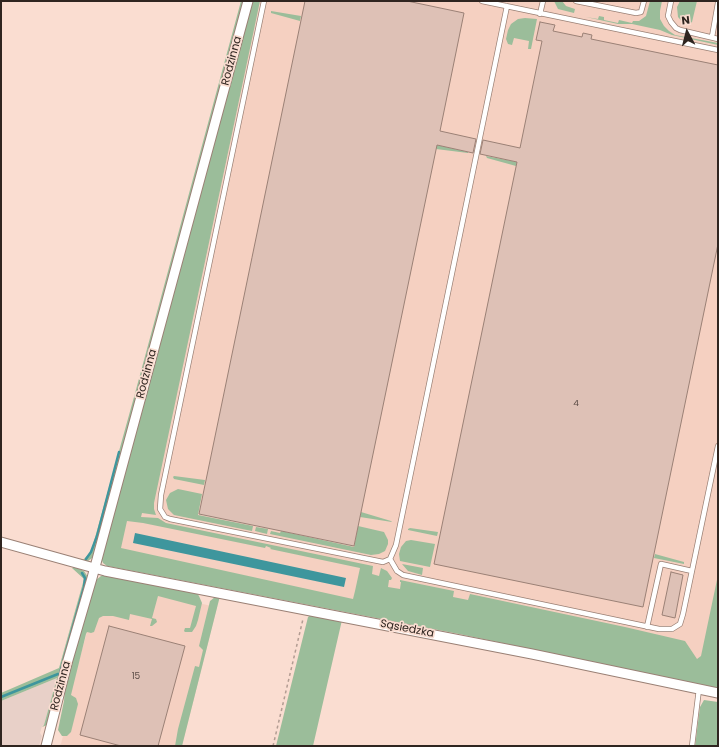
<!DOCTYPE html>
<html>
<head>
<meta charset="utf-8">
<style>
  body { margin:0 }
  #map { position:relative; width:719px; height:747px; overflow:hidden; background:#faddd1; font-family:Poppins,sans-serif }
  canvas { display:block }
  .frame { position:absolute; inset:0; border:2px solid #2f2520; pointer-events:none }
  .north { position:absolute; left:667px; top:12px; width:40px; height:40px; -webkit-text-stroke:3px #faddd1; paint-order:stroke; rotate:353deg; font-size:11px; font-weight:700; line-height:16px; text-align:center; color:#2f2520 }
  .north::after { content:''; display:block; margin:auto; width:14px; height:18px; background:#2f2520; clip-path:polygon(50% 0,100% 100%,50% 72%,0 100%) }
</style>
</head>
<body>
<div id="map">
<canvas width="719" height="747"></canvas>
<div class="frame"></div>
<div class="north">N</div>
</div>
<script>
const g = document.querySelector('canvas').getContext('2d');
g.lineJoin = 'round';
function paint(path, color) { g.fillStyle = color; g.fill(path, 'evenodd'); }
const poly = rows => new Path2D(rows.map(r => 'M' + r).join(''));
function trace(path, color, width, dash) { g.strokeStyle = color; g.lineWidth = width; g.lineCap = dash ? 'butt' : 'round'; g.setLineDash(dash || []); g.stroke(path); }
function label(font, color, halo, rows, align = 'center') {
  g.font = font + ' Poppins,sans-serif'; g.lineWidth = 3.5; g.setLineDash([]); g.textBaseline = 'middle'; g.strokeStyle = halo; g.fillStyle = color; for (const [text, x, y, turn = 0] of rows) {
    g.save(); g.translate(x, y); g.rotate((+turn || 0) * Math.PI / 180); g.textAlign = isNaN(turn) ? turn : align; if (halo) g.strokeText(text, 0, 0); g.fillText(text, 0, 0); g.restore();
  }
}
paint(poly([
  [258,1,718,1,718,683,117,549,119,540,114,538],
  [101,583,217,607,182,746,58,746,61,744,63,736,60,727]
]), '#f5d0c1');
paint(poly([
  [57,678,44,725,42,726,40,733,42,736,39,746,1,746,1,701]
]), '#e8d0c8');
paint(poly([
  [241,1,245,1,95,551,92,558,88,561,85,561,83,560,91,552,134,397],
  [251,1,260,1,154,503,154,509,156,515,142,513,141,517,158,518,166,523,373,566,372,574,379,576,381,568,387,571,392,578,391,580,389,580,388,587,400,589,401,582,400,582,400,580,454,591,453,597,468,600,470,594,625,627,685,641,697,659,701,656,718,575,718,688,459,634,107,566,103,563,101,558],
  [127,521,143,523,265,548,266,546,271,548,270,549,360,568,355,591,353,599,121,548],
  [554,1,562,1,566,6,575,9,574,13,558,9],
  [650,1,662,1,660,11,660,19,664,26,669,31,675,35,718,43,718,45,672,35,660,30,632,24,618,24,586,17,598,19,599,16,604,17,604,20,618,23,619,20,632,23,633,21,639,21,646,16],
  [680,1,697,1,692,22,689,24,685,25,678,17,677,7],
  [271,11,301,16,300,21,271,13],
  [525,18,537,19,531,49,528,49,529,41,514,38,512,45,508,44,506,39,508,30,511,24,518,19],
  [437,145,468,152,468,153,436,149],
  [486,156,517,162,516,166,487,158],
  [174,476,205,480,204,485,174,479,173,477],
  [178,489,202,494,198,515,253,526,252,531,174,515,168,509,166,500,170,493],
  [361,512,391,521,392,522,360,517],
  [358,526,384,532,388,540,388,544,385,551,379,554,371,555,270,534,271,531,280,533,281,531,354,547],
  [256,527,268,529,267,534,255,531],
  [410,528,438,532,437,536,408,530,408,529],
  [411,540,435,544,430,567,400,561,399,554,401,547,406,541],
  [655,554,684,562,684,564,654,558],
  [402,564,423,568,422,575,408,571],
  [75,567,84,571,88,577,50,715,47,725,42,727,44,725,57,678,1,701,1,693,59,668,84,579,72,568],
  [105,575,196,592,199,596,202,603,198,620,196,626,192,632,185,632,184,631,185,628,190,628,196,606,158,596,152,618,156,619,157,622,152,626,150,626,152,619,130,614,129,620,113,616,103,616,99,618,94,632,91,633,87,632,86,634,71,695,76,698,78,704,71,732,67,736,62,736,58,730,64,701,65,688,73,656,96,580,101,576],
  [220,596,182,746,175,746,178,729,195,666,199,667,203,650,199,646,210,601,215,597],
  [312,614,342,620,313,746,276,746,308,617],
  [704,700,718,702,718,746,695,746,700,707]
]), '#9bbd9a');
paint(poly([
  [135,533,346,578,344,587,133,543]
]), '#3e969d');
trace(poly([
  [86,559,91,552,97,536,119,452],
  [60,673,84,587,85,578,82,573],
  [1,697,58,674]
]), '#3e969d', 2.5);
const building = poly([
  [305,1,407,1,464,13,440,131,476,139,473,153,437,145,354,546,199,514,305,1],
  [540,22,555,25,553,31,582,37,583,33,592,35,591,39,718,65,718,244,643,607,434,564,517,162,480,154,483,140,520,148,542,41,536,40,540,22],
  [671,572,683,575,675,618,662,615,671,572],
  [109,626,185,646,158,746,121,746,80,735,109,626]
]);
paint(building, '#dec1b6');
trace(building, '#9b8176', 1);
const service = poly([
  [264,1,161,495,160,509,165,517,170,519,383,562,390,559,396,545,507,6],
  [482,1,718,50],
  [576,1,636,13,641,12,644,1],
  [671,1,668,16,671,22,676,28,680,30,718,39],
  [540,14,543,1],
  [712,37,718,3],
  [390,559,397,571,403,575,659,629,672,629,680,624,683,614,718,446],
  [647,627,661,564,692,571],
  [692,746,699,689]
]);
const minor = poly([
  [1,542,105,571,532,654,718,693],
  [46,746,68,660,92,578,248,1]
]);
trace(service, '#9a8075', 6);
trace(minor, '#9a8075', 11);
trace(poly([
  [273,746,303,619]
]), '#b29c92', 1.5, [3, 3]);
trace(service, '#fff', 4.5);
trace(minor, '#fff', 9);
label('9px', '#5b4c46', null, [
  ["4",576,404],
  ["15",136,677]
]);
label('11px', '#2f2520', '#faddd1', [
  ["Rodzinna",232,61,-75],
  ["Rodzinna",147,374,-75],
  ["Sąsiedzka",407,629,11],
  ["Rodzinna",61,686,-75]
]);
</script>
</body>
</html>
